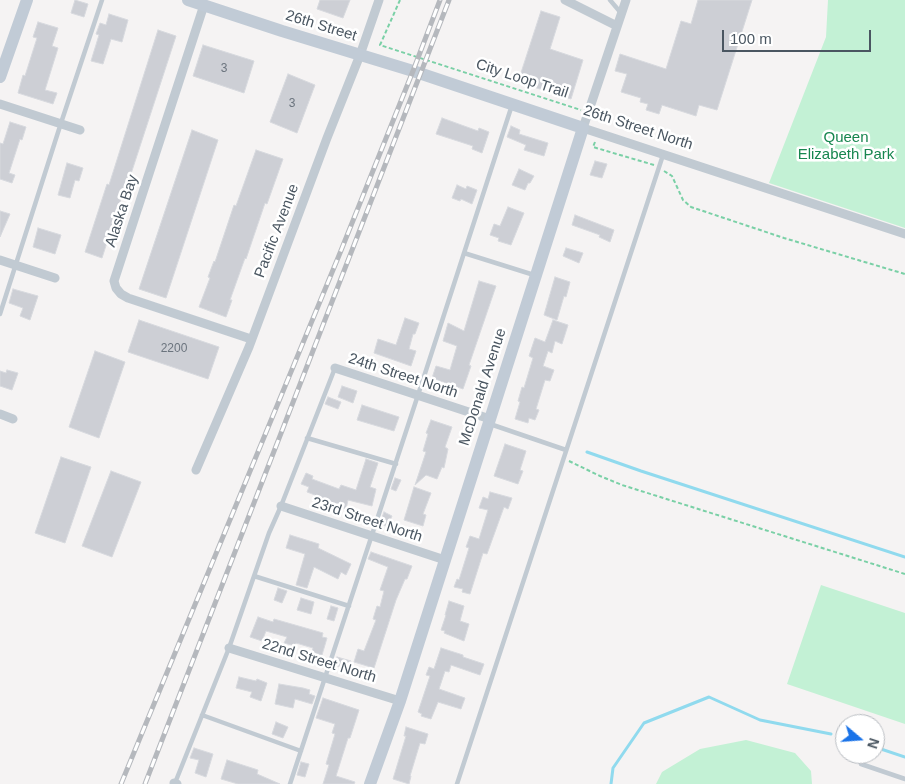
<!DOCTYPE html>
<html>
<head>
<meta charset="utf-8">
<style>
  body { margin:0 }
  #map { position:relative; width:905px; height:784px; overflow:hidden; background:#f5f3f3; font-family:Arial,sans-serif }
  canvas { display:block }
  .north { position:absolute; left:835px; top:714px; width:50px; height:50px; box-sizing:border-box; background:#fff; border:1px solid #b7bbc0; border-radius:50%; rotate:108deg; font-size:14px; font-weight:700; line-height:20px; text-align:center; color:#4a5661 }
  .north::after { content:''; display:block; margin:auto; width:18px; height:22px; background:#1a73e8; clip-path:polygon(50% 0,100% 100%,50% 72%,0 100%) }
  .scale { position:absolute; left:722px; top:30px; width:149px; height:22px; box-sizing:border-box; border:2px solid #4a5661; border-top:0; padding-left:6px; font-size:15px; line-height:18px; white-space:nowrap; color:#4a5661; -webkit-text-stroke:4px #fff; paint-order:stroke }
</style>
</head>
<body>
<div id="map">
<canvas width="905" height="784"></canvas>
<div class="north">N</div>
<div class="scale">100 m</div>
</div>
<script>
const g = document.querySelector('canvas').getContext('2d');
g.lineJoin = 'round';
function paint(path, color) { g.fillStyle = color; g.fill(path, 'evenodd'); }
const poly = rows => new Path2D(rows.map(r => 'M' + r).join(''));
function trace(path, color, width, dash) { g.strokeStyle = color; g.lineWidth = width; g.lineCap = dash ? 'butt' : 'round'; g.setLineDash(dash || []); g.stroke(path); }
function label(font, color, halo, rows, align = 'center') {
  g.font = font + ' Arial,sans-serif'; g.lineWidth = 5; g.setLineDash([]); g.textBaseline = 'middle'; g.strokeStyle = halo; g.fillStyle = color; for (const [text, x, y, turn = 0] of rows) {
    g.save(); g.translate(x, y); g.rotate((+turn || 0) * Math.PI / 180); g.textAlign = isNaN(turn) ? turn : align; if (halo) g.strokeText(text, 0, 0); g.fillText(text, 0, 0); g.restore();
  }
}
paint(poly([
  [828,0,905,0,905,228,769,183,826,37],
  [821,585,905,613,905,724,787,684],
  [746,740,795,753,811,771,812,784,656,784,662,772,700,749]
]), '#c3f1d5');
trace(poly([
  [587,452,641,471,905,557],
  [875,747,905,757],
  [611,784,613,768,644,723,709,697,760,720,831,734]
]), '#90daee', 3);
const building = poly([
  [75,0,88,4,84,17,71,13,75,0],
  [320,0,350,0,343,18,317,9,320,0],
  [698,0,752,0,717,110,699,105,696,116,662,105,659,114,646,110,648,104,640,102,641,98,621,92,627,74,615,71,620,54,666,69,681,21,691,24,698,0],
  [541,11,560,17,550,49,583,60,571,99,518,82,541,11],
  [109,14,128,20,122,42,111,39,103,64,91,61,99,35,96,34,100,23,106,25,109,14],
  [38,22,58,28,52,46,58,48,45,90,57,93,53,104,18,93,23,75,25,76,37,38,33,37,38,22],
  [158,30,176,36,129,180,127,180,102,258,85,252,107,184,109,185,158,30],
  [203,45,254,61,244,93,193,76,203,45],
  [288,74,315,85,297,133,270,122,288,74],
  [442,118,478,131,479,128,489,132,482,153,472,149,473,146,436,134,442,118],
  [10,122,26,127,22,140,20,139,9,173,15,175,12,183,0,179,0,143,3,144,10,122],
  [511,126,520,130,519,134,548,143,544,156,524,150,526,145,507,137,511,126],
  [192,130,218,140,166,298,139,289,192,130],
  [256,150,283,159,267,204,265,203,246,259,245,258,230,300,232,300,226,317,199,307,210,278,208,277,214,261,215,262,234,205,236,206,256,150],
  [595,161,607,164,602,178,590,175,595,161],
  [67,163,83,168,79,181,75,180,70,198,58,195,67,163],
  [519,169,534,176,530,183,528,183,525,190,512,185,519,169],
  [457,185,466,189,467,186,477,190,472,204,461,199,460,201,452,198,457,185],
  [508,207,524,213,511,245,498,241,499,238,490,235,494,224,500,226,508,207],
  [0,211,10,214,0,237,0,211],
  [575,215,614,230,610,242,599,237,600,235,572,225,575,215],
  [38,228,61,235,55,254,33,247,38,228],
  [566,248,583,253,579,263,563,256,566,248],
  [555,277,570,282,566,297,564,296,557,320,544,315,555,277],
  [479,281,496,286,469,365,471,366,463,389,432,378,436,366,450,370,457,346,443,341,448,323,464,331,479,281],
  [13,289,38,296,30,320,20,316,23,308,9,303,13,289],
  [405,318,419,323,415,334,413,334,409,349,416,351,411,366,374,353,378,339,396,345,405,318],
  [139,320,219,347,208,379,128,352,139,320],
  [553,320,568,325,562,344,555,341,552,353,548,351,543,366,554,370,550,381,545,380,536,409,539,410,535,420,529,418,528,423,515,419,520,402,518,401,522,387,524,388,533,358,529,356,535,338,545,342,553,320],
  [95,351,125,362,99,438,69,427,95,351],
  [7,370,18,373,12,390,0,386,0,371,6,373,7,370],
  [342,386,357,391,353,403,338,397,342,386],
  [328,397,341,402,338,409,325,404,328,397],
  [362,405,399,417,394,431,357,420,362,405],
  [431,420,452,427,445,447,448,449,444,468,442,467,437,479,426,475,415,485,426,452,423,451,428,434,426,433,431,420],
  [505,444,526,451,520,470,523,471,518,484,494,476,505,444],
  [61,457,91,467,65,543,35,533,61,457],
  [366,459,378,463,370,487,376,489,372,506,348,500,346,509,314,498,315,495,307,492,309,487,301,484,306,473,313,476,312,479,339,489,341,485,356,490,366,459],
  [111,471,141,482,112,557,82,546,111,471],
  [395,478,401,480,396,491,391,489,395,478],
  [414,487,431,493,423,514,426,515,423,526,404,520,414,487],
  [490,492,512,498,508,509,504,507,487,554,483,553,470,594,462,592,463,589,454,587,457,579,459,580,469,548,466,547,470,536,479,539,488,510,479,508,483,497,488,499,490,492],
  [384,512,392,516,387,527,380,523,384,512],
  [290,535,319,544,318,548,351,564,346,575,341,572,338,579,314,567,307,588,296,585,305,554,286,548,290,535],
  [371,552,412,566,407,579,405,579,396,600,374,668,354,662,358,649,364,651,376,620,373,619,377,606,380,607,384,591,380,590,388,567,368,559,371,552],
  [278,588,287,591,282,603,274,600,278,588],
  [301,598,314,602,311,614,297,610,301,598],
  [449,601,464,606,460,621,469,624,464,641,444,633,445,631,441,630,446,615,445,615,449,601],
  [331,606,338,608,334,621,327,619,331,606],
  [258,617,273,622,274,619,323,633,322,637,327,638,322,655,312,652,313,648,296,643,295,646,284,643,287,637,266,631,262,641,250,637,258,617],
  [441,648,463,655,463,657,484,664,480,675,451,665,449,672,445,671,439,689,465,698,461,709,438,702,431,719,421,716,422,714,418,712,430,676,426,675,429,667,434,669,441,648],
  [337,657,351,661,348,669,334,665,337,657],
  [239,677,256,681,257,679,267,683,261,701,250,697,252,692,236,688,239,677],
  [279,684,303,688,310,690,309,694,315,696,312,704,295,699,293,708,275,704,279,684],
  [323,698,359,710,350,738,348,738,336,776,355,782,354,784,323,784,329,765,326,764,335,734,332,733,335,724,316,718,323,698],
  [276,722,288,727,283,738,272,734,276,722],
  [406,727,428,734,425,744,420,743,410,776,411,776,409,784,393,779,406,736,404,736,406,727],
  [194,748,213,754,206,777,195,773,199,760,190,758,194,748],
  [227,760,258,770,257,774,280,784,238,784,221,779,227,760],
  [301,762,309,764,305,777,297,775,301,762]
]);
paint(building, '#cdcfd5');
trace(building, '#d7d9de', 1);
trace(poly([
  [400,0,380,45,581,110],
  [597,115,603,118,601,124],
  [595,142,593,147,654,165],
  [664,171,672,176,683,200,691,207,784,238,905,274],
  [569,461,600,476,622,485,905,574]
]), '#7ad0a6', 2, [4, 2.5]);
trace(poly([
  [610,0,621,13],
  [464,253,534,275],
  [0,314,61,123,102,0],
  [490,424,566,450],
  [307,438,396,464],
  [254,576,349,606],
  [202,715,301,751],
  [861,764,905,779],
  [175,783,229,648,269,533,281,506,335,368],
  [290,784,418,395,512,105],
  [457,784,663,155]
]), '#c1cad2', 4.5);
trace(poly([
  [565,0,617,26],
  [626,0,583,128,905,234],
  [204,5,114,281,116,288,121,294,128,298,251,339],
  [0,104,80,130],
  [0,260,55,278],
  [335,368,490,419],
  [0,414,13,419],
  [196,470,249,347,327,138,360,55,379,0],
  [281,506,445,560],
  [229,648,400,701],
  [174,783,177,784]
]), '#c1cad2', 9);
trace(poly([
  [188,0,282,31,413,71,583,128,400,701,370,784],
  [0,77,27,0]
]), '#c1cbd6', 12);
const rail = poly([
  [121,784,340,253,413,71,440,0],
  [145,784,449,0]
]);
trace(rail, '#b5b8bd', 5);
trace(rail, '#fff', 3, [9]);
label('12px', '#6b747e', null, [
  ["3",224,69],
  ["3",292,104],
  ["2200",174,349]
]);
label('15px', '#4a5661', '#fff', [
  ["26th Street",321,26,17],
  ["City Loop Trail",522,79,18],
  ["26th Street North",638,128,18],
  ["Alaska Bay",122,211,-72],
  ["Pacific Avenue",277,231,-69],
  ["24th Street North",403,376,18],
  ["McDonald Avenue",483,387,-72],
  ["23rd Street North",367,520,18],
  ["22nd Street North",319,661,17]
]);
label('15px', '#17864f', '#fff', [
  ["Queen",846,138],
  ["Elizabeth Park",846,155]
]);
</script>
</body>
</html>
